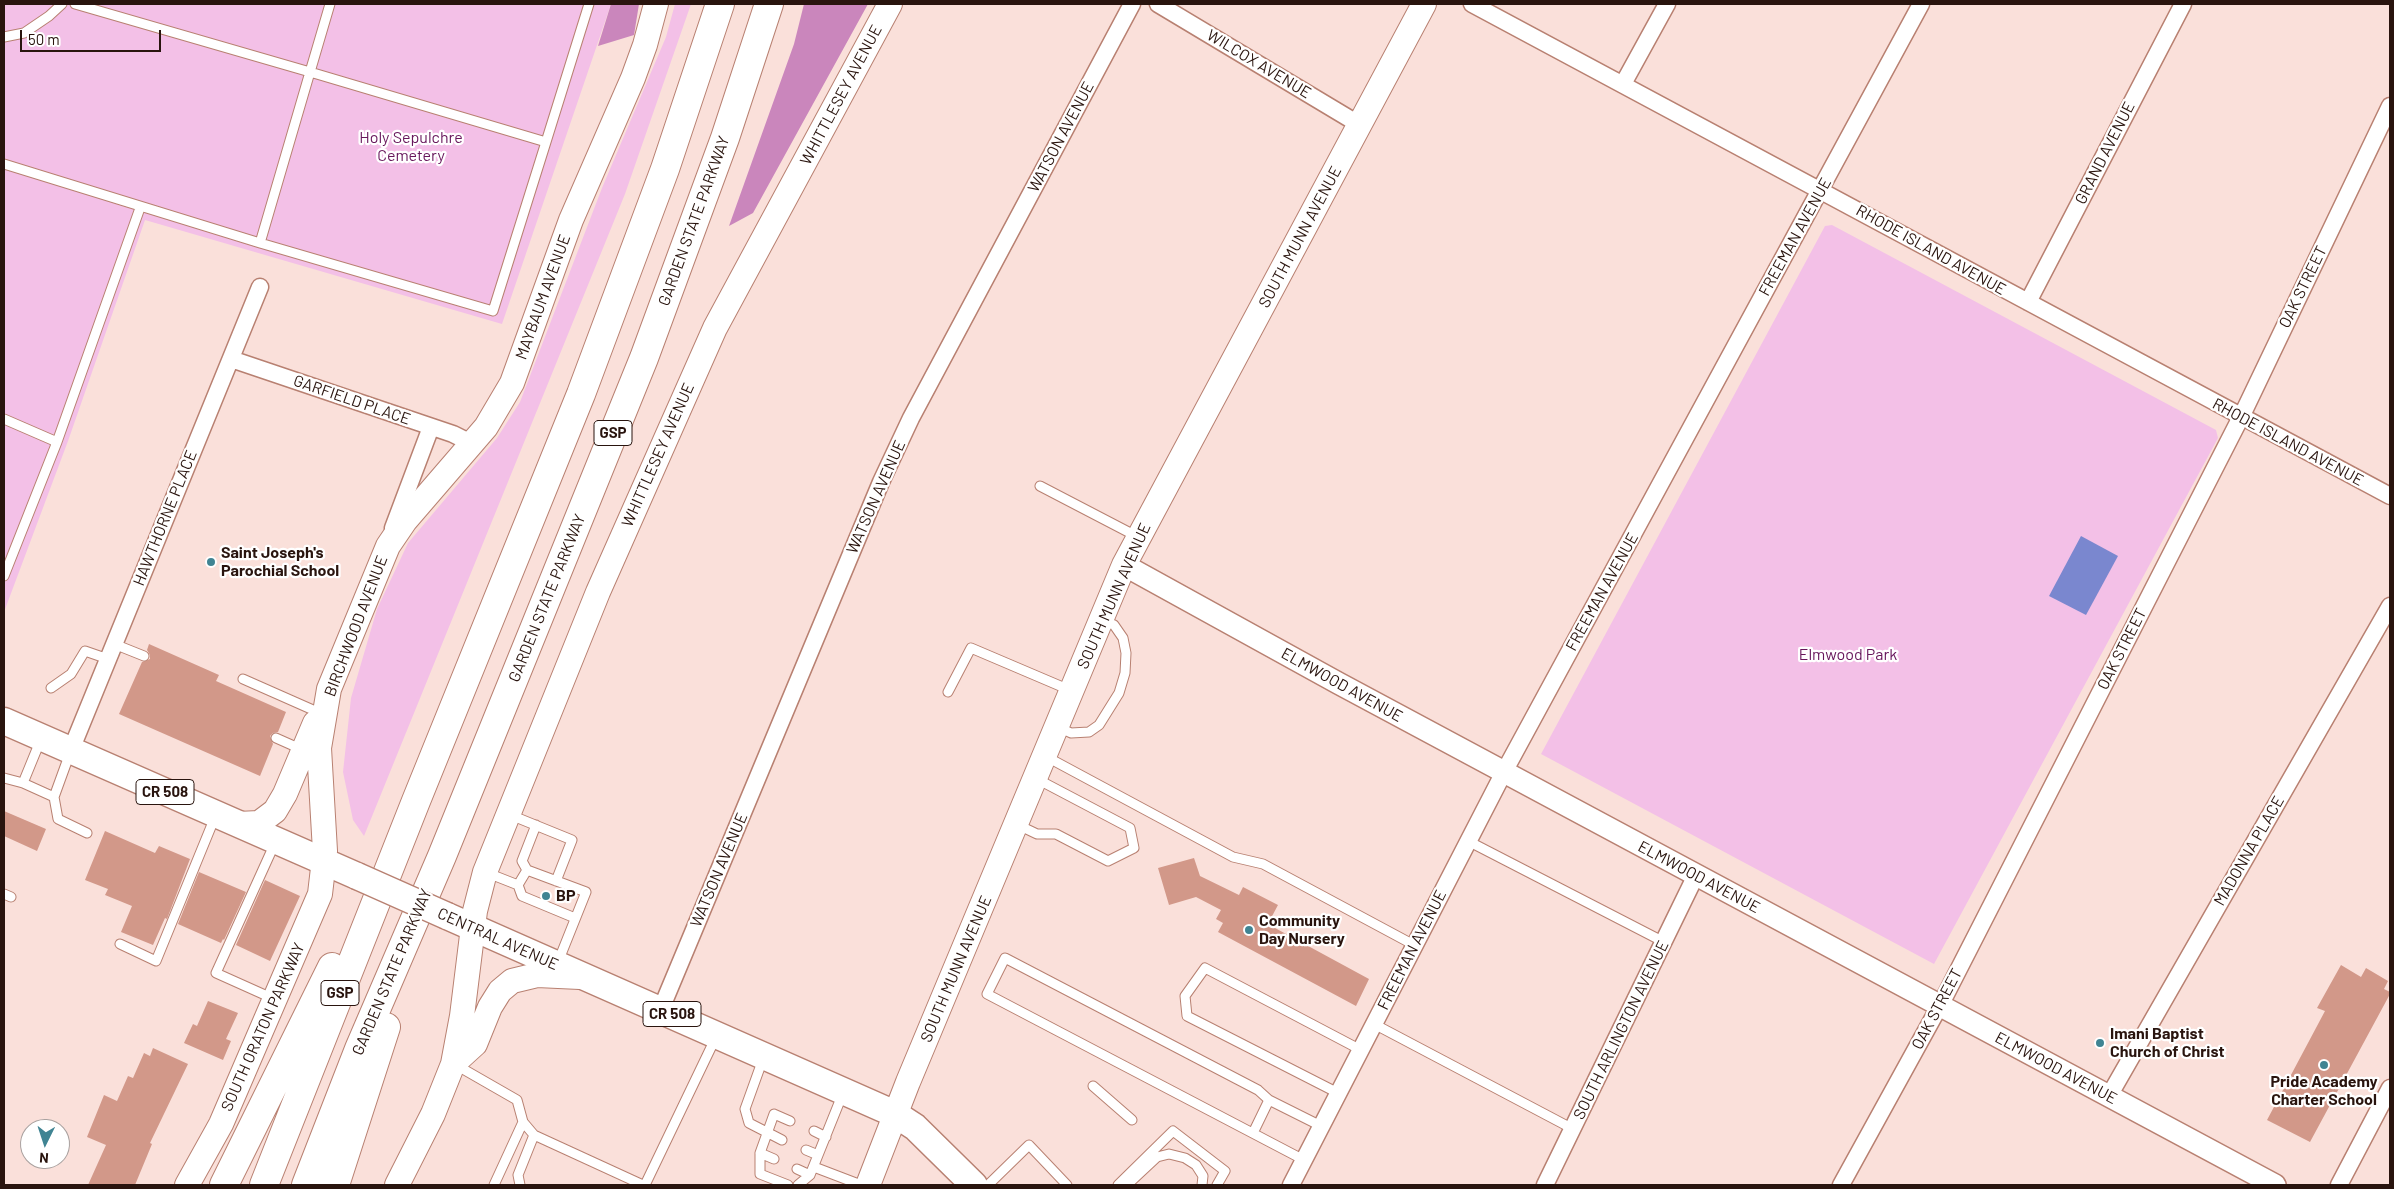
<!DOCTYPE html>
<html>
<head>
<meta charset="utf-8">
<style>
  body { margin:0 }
  #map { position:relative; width:2394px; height:1189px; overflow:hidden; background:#fae0da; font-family:Barlow,sans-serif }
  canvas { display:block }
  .frame { position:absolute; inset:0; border:5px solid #29140e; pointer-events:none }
  .north { position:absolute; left:20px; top:1119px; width:50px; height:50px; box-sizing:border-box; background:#fff; border:1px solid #a9a19f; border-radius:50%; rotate:184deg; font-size:14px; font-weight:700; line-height:20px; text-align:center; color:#29140e }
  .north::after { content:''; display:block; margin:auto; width:18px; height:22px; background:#408493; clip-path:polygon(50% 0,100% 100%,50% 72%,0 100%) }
  .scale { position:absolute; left:20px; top:30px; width:141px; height:22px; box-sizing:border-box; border:2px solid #29140e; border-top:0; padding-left:6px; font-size:15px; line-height:18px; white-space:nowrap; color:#29140e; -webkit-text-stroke:4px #fff; paint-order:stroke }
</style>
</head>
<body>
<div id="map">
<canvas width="2394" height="1189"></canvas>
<div class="frame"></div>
<div class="north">N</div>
<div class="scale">50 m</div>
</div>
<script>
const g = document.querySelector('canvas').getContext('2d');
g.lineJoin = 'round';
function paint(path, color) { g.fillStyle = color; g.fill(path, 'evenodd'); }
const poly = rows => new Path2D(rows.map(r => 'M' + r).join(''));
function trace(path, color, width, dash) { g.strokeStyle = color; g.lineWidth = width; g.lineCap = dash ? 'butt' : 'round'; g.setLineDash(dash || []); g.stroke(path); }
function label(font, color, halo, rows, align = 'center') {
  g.font = font + ' Barlow,sans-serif'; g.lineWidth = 4.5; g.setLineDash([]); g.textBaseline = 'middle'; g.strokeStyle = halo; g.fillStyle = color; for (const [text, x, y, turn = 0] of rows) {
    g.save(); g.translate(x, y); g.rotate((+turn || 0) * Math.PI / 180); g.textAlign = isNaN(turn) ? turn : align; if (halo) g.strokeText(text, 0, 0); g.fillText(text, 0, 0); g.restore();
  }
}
paint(poly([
  [4,4,611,4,502,324,145,220,68,441,4,612],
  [675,4,691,4,625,194,364,836,353,820,343,772,351,698,377,609,408,543,497,438,520,402,602,188,666,37],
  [1832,225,2216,430,2218,438,1934,964,1541,754,1825,226]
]), '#f3c0e7');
paint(poly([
  [611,4,639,4,634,35,598,46],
  [804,4,868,4,753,213,729,226,794,44]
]), '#ca86bc');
paint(poly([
  [2081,536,2118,556,2086,615,2049,596]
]), '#7a87cf');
paint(poly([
  [149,644,219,675,216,681,286,712,278,732,273,733,270,736,273,744,260,776,119,714,142,662,150,659,150,655,147,650],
  [4,811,46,829,37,851,4,836],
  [105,831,155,853,159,846,190,859,167,919,165,918,153,945,121,932,132,906,105,895,108,889,85,880],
  [1194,858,1200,876,1239,895,1243,887,1278,905,1270,920,1277,924,1275,928,1369,979,1356,1006,1218,932,1223,923,1216,919,1221,910,1196,897,1169,905,1158,868],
  [199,872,246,892,224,940,223,939,221,943,178,924],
  [265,880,300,896,270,961,236,945],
  [2341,965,2361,977,2366,968,2388,981,2384,989,2390,992,2390,994,2310,1142,2267,1120,2325,1011,2317,1008],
  [208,1001,238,1013,226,1039,231,1041,223,1060,184,1043,193,1024,197,1026],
  [153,1048,188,1064,150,1143,152,1144,135,1185,88,1185,106,1145,87,1137,104,1095,117,1101,128,1076,133,1078,144,1053,150,1056]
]), '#d29889');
const service = poly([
  [75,4,310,72,330,4],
  [4,37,24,33,49,16,62,4],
  [546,142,310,72,260,243,493,311,546,142,589,4],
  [4,164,260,243],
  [4,419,57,442,4,576],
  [57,442,140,208],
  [1040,486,1138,537],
  [114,644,144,656],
  [243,679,320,713],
  [51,688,71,674,85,651,108,659],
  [948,692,971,648,1072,691],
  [1058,727,1071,733,1089,732,1099,725,1119,693,1125,673,1126,653,1123,638,1114,625,1101,620],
  [276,738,303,750],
  [70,753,54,797,58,819,87,833],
  [1045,756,1233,857,1263,864,1414,945],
  [4,778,23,783,54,797],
  [23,783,41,739],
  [508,814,572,840,556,881],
  [1016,824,1037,834,1056,834,1108,861,1134,848,1130,828,1037,779],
  [1468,841,1664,942],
  [527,870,522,861,536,825],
  [485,872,518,885,527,870,586,892,558,962],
  [518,885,522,896,575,918],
  [4,894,11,897],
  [120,944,156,961,215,817],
  [274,999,216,973,275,843],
  [1374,1024,1573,1129],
  [763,1059,745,1109,749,1123,782,1140],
  [456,1065,517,1100,523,1122,494,1185],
  [1093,1086,1132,1120],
  [1338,1093,1187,1016,1185,996,1205,968,1361,1050],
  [523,1122,534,1135,643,1185],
  [814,1131,826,1137],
  [1253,1133,1269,1100],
  [806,1150,818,1155],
  [760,1153,760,1174,788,1185],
  [774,1159,760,1153,774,1114,790,1121],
  [1304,1160,987,994,1005,958,1258,1090,1269,1100,1321,1126],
  [814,1167,861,1185],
  [797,1169,810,1175,843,1093],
  [520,1185,518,1175,534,1135],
  [645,1185,716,1037],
  [798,1185,810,1175],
  [988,1185,1029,1145,1067,1185],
  [1118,1185,1173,1131,1225,1171,1217,1185],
  [1127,1185,1157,1157,1169,1154,1185,1158,1196,1165,1203,1176,1202,1185]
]);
const minor = poly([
  [1158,4,1360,125],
  [1472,4,2390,496],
  [1623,84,1667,4],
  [2028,302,2183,4],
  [231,359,453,434,473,444],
  [393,528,431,427],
  [71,750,260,287],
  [661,1009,881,482,911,418,1132,4],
  [2109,1096,2390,606],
  [1291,1185,1504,772,1921,4],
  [1545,1185,1696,875],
  [1841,1185,1944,998,2245,409,2390,106],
  [2339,1185,2390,1088]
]);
const tertiary = poly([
  [1124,565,1338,683,2275,1185]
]);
const secondary = poly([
  [238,824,259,823,275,811,285,794,315,723],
  [453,1064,475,1044,490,1007,500,991,512,981,537,975,580,977],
  [187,1185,221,1124,320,894,325,851,319,748,329,689,388,546,405,521,486,427,512,383,571,220,633,78,645,45,656,4],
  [397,1185,433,1114,453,1064,462,1016,475,911,485,872,598,592,715,328,890,4],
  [868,1185,908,1082,1124,565,1424,4]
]);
const primary = poly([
  [4,721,357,876],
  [447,916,895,1114,915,1127,974,1185]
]);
const motorway = poly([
  [224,1185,332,967],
  [264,1185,416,801,581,394,665,169,720,4],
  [306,1185,359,1049,442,856,644,358,725,138,769,4],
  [335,1185,386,1027]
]);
trace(service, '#b88071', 11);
trace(minor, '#b88071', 19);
trace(tertiary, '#b88071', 24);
trace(secondary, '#b88071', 26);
trace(primary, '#b88071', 29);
trace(motorway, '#b88071', 30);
trace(service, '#fff', 9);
trace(minor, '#fff', 16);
trace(tertiary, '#fff', 21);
trace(secondary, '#fff', 24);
trace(primary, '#fff', 26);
trace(motorway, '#fff', 28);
const primaryBridge = poly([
  [357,876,447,916]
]);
trace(primaryBridge, '#b88071', 29, []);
trace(primaryBridge, '#fff', 26);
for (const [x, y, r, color] of [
  [211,562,5,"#408493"],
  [546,896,5,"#408493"],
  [1249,930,5,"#408493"],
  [2100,1043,5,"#408493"],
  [2324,1065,5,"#408493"]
]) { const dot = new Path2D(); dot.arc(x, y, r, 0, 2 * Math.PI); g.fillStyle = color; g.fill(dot); trace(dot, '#fff', 2); }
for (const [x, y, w] of [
  [613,433,38],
  [165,792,58],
  [340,993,38],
  [672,1014,58]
]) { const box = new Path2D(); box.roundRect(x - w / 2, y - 12.5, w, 25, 4); g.fillStyle = '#fff'; g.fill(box); trace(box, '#29140e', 1); }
label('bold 15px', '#29140e', null, [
  ["GSP",613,433],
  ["CR 508",165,792],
  ["GSP",340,993],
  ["CR 508",672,1014]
]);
label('16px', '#29140e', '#fff', [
  ["WILCOX AVENUE",1259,64,31],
  ["WHITTLESEY AVENUE",841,95,-62],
  ["WATSON AVENUE",1061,137,-62],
  ["GRAND AVENUE",2105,153,-63],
  ["GARDEN STATE PARKWAY",694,221,-70],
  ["SOUTH MUNN AVENUE",1300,237,-62],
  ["FREEMAN AVENUE",1795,237,-61],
  ["RHODE ISLAND AVENUE",1931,250,29],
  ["OAK STREET",2303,287,-64],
  ["MAYBAUM AVENUE",543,297,-70],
  ["GARFIELD PLACE",352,400,19],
  ["RHODE ISLAND AVENUE",2288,442,28],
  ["WHITTLESEY AVENUE",658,455,-66],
  ["WATSON AVENUE",876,497,-66],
  ["HAWTHORNE PLACE",165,518,-68],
  ["FREEMAN AVENUE",1602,592,-61],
  ["SOUTH MUNN AVENUE",1114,596,-66],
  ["GARDEN STATE PARKWAY",547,598,-68],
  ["BIRCHWOOD AVENUE",356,626,-69],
  ["OAK STREET",2122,649,-63],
  ["ELMWOOD AVENUE",1342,685,29],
  ["MADONNA PLACE",2249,851,-60],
  ["WATSON AVENUE",719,870,-67],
  ["ELMWOOD AVENUE",1699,877,28],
  ["CENTRAL AVENUE",498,939,24],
  ["FREEMAN AVENUE",1412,950,-63],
  ["SOUTH MUNN AVENUE",956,969,-67],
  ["GARDEN STATE PARKWAY",392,972,-67],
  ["OAK STREET",1937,1009,-62],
  ["SOUTH ORATON PARKWAY",263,1027,-66],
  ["SOUTH ARLINGTON AVENUE",1621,1030,-64],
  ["ELMWOOD AVENUE",2056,1068,28]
]);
label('16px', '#67165b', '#fff', [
  ["Holy Sepulchre",411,138],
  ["Cemetery",411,156],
  ["Elmwood Park",1848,655]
]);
label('bold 16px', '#29140e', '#fff', [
  ["Saint Joseph's",221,553],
  ["Parochial School",221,571],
  ["BP",556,896],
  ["Community",1259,921],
  ["Day Nursery",1259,939],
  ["Imani Baptist",2110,1034],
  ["Church of Christ",2110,1052],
  ["Pride Academy",2324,1082,"center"],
  ["Charter School",2324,1100,"center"]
], 'left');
</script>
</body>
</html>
